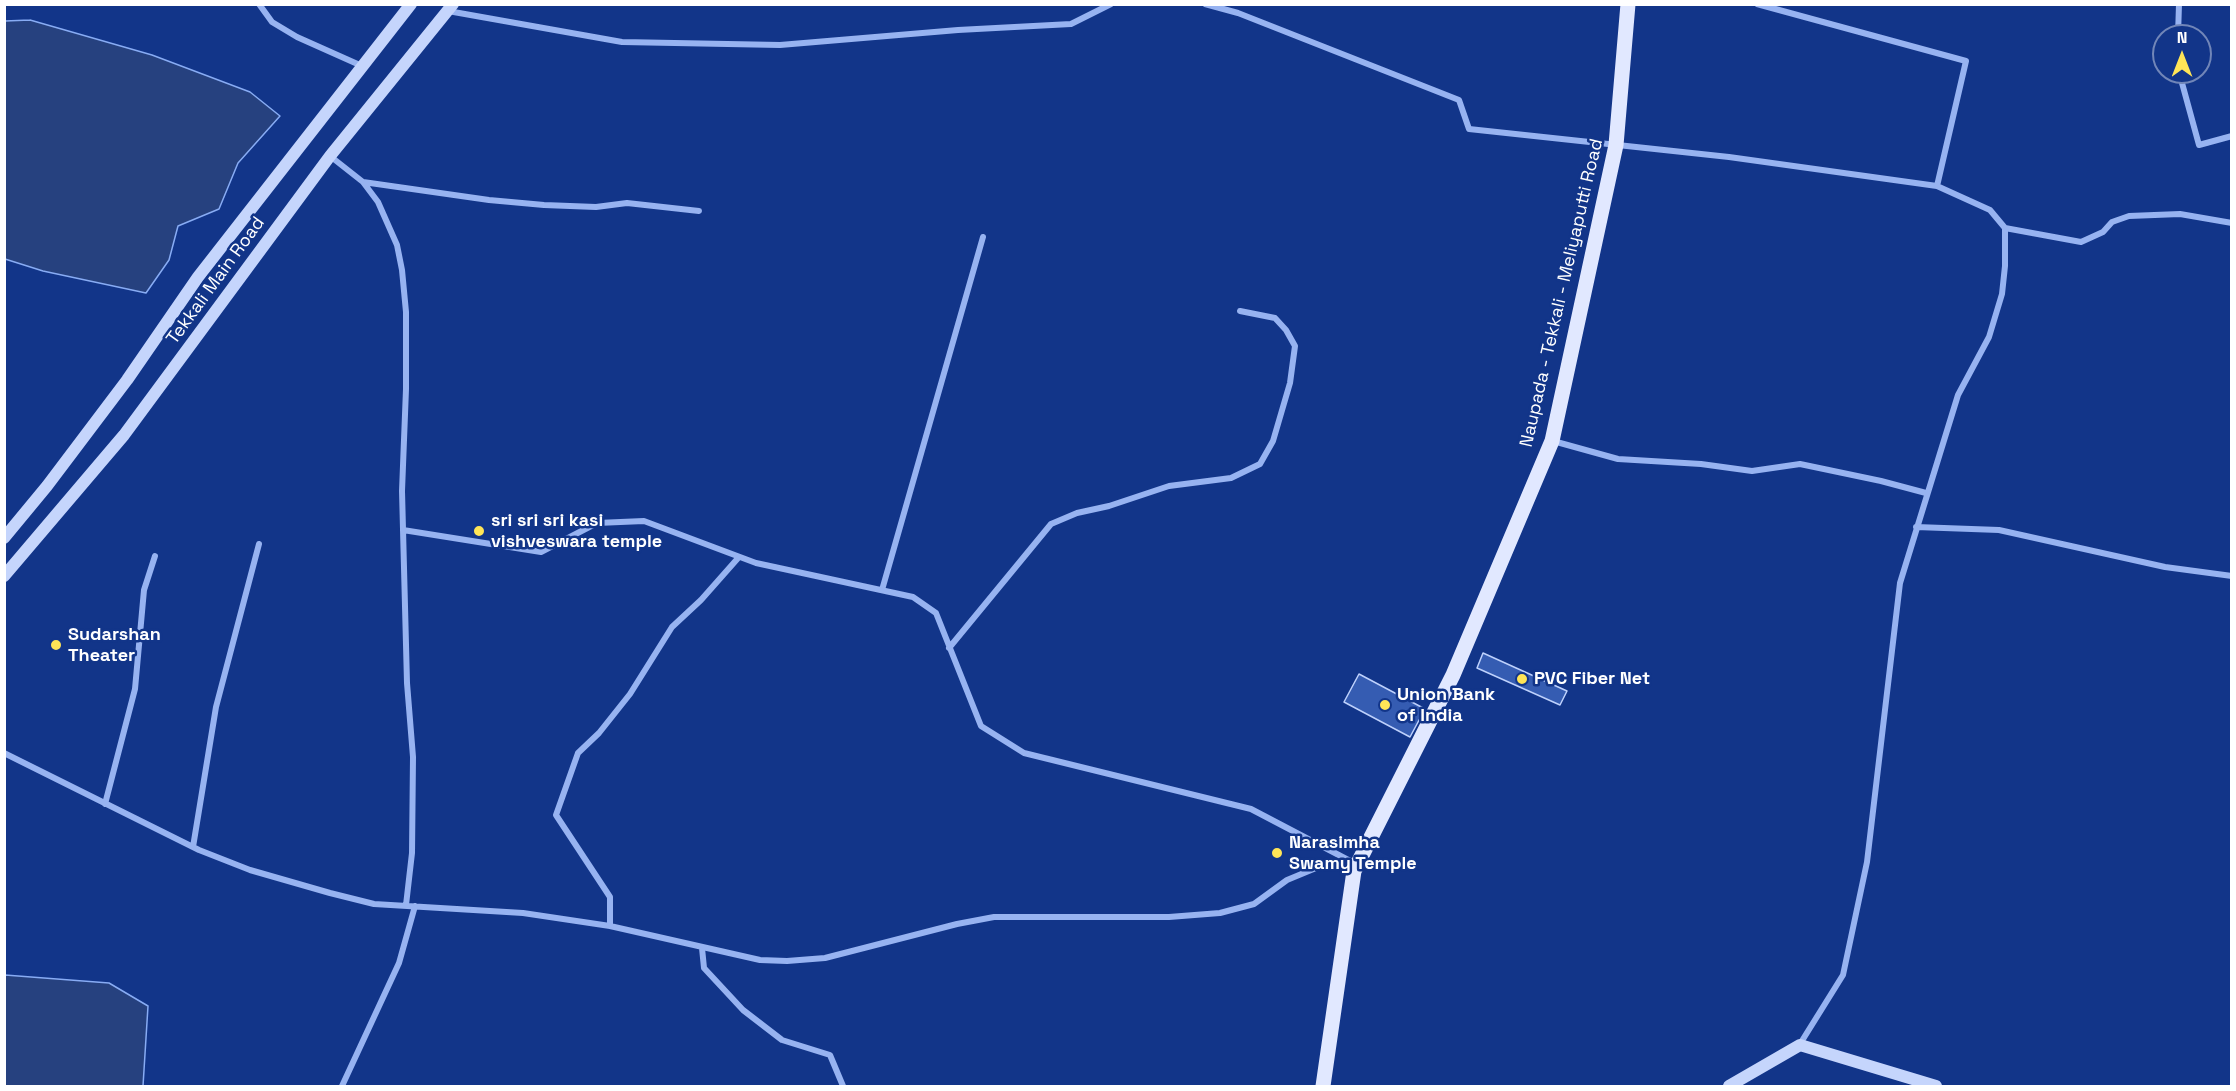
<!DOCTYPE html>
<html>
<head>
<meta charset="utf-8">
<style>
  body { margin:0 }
  #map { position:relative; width:2236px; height:1091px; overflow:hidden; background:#123589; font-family:"Space Grotesk",sans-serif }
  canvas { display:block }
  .frame { position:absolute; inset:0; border:6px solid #fff; pointer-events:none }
  .north { position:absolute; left:2152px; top:24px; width:60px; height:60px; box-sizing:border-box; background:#123589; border:2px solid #7186b8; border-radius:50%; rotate:0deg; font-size:16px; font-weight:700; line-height:24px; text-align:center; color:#fff }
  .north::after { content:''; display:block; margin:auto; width:21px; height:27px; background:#ffe557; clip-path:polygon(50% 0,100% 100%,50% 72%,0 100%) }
</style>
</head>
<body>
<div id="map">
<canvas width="2236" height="1091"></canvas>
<div class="frame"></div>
<div class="north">N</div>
</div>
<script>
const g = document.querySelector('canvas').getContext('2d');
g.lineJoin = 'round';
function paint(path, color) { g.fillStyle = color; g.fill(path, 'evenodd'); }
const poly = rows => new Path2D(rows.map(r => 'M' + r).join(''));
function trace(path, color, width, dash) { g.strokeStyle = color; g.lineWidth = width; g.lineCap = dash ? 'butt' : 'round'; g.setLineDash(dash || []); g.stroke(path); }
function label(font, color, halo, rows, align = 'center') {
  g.font = font + ' "Space Grotesk",sans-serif'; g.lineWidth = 5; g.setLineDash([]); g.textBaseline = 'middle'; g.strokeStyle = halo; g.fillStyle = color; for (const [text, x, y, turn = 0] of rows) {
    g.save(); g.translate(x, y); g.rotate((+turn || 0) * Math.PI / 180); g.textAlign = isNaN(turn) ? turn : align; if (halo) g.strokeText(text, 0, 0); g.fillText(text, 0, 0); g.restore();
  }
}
const water = poly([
  [30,20,152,55,250,92,280,116,238,163,219,209,178,226,169,260,146,293,43,271,5,259,5,21,30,20],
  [5,975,109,983,148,1006,143,1086,5,1086,5,975]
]);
paint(water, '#26417f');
trace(water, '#88acf4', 1.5);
const building = poly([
  [1483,653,1567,691,1560,705,1477,668,1483,653],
  [1359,674,1425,709,1410,737,1344,702,1359,674]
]);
paint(building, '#355cb2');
trace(building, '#bed1fc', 1.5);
trace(poly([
  [259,4,272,22,297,37,362,66],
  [1205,4,1238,13,1459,100,1469,129,1729,157,1937,186,1990,210,2005,228,2005,266,2002,294,1989,337,1958,395,1900,583,1867,862,1843,975,1800,1044],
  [1757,4,1966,61,1937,186],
  [448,11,622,42,780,45,958,30,1071,24,1111,4],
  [2178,36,2179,4],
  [2179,72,2199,145,2232,136],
  [330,156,363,182,378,202,397,245,402,270,406,312,406,389,402,491,407,683,413,757,412,853,406,905],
  [363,182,489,200,544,205,596,207,627,203,699,211],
  [2005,228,2081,242,2103,232,2112,222,2129,216,2180,214,2232,223],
  [1553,441,1618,459,1701,464,1752,471,1800,464,1881,481,1926,493],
  [1916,527,1999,530,2165,567,2232,576],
  [403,530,541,552,597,523,644,521,756,563,913,597,936,613,981,726,1024,753,1251,809,1354,863],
  [882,590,983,237],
  [949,648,1051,524,1077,513,1109,506,1169,486,1231,478,1260,464,1273,441,1290,383,1295,346,1286,330,1275,318,1240,311],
  [4,753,199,850,250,870,330,893,374,904,523,913,610,926,760,960,787,961,825,958,957,924,994,917,1169,917,1220,913,1254,904,1287,880,1316,868,1334,865,1355,865],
  [105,804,135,689,144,590,155,556],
  [193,847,216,707,259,544],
  [610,926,610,897,556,815,578,753,599,733,630,694,672,627,701,600,739,557],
  [702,948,704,968,743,1010,782,1040,830,1055,843,1086],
  [342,1086,399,963,415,906]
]), '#97b3f1', 6);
trace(poly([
  [4,538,47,486,127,380,198,277,411,4],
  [4,576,124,435,330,156,453,4],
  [1729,1086,1800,1045,1936,1086]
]), '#c5d5fc', 12);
trace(poly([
  [1323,1086,1354,871,1453,675,1552,441,1616,145,1628,4]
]), '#e1e8ff', 15);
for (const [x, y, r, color] of [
  [479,531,6,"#ffe557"],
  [56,645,6,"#ffe557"],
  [1522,679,6,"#ffe557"],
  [1385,705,6,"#ffe557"],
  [1277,853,6,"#ffe557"]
]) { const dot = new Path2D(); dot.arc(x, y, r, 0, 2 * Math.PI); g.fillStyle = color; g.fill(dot); trace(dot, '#123589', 2); }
label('18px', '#fff', '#123589', [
  ["Tekkali Main Road",216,281,-54],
  ["Naupada - Tekkali - Meliyaputti Road",1562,293,-77]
]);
label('bold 18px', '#fff', '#123589', [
  ["sri sri sri kasi",491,521],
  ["vishveswara temple",491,542],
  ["Sudarshan",68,635],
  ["Theater",68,656],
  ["PVC Fiber Net",1534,679],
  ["Union Bank",1397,695],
  ["of India",1397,716],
  ["Narasimha",1289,843],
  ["Swamy Temple",1289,864]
], 'left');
</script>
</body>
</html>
